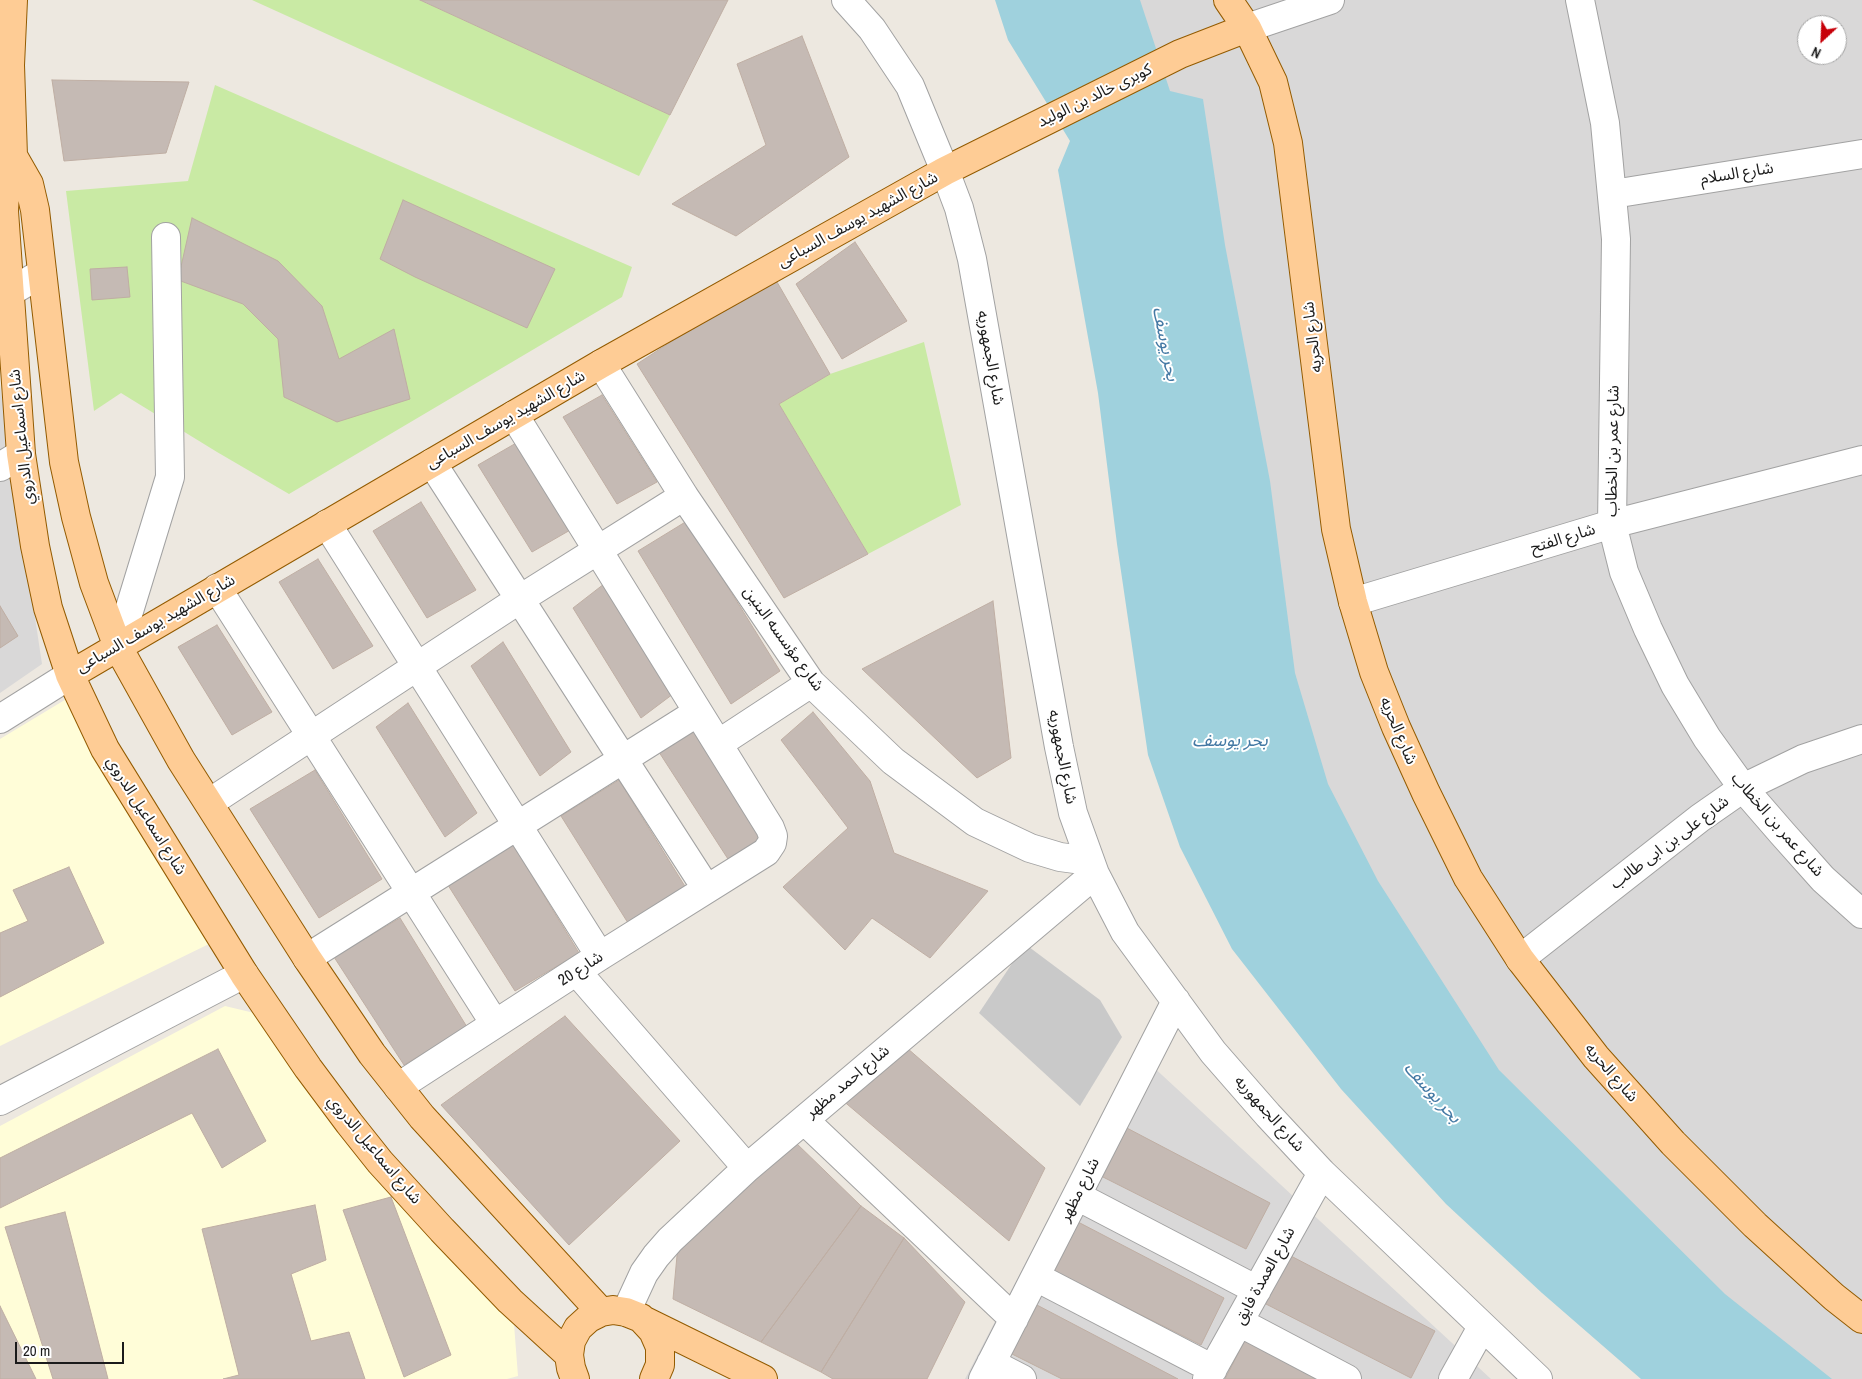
<!DOCTYPE html>
<html>
<head>
<meta charset="utf-8">
<style>
  body { margin:0 }
  #map { position:relative; width:1862px; height:1379px; overflow:hidden; background:#ede8e0; font-family:"Archivo Narrow",sans-serif }
  canvas { display:block }
  .north { position:absolute; left:1797px; top:15px; width:50px; height:50px; box-sizing:border-box; background:#fff; border:1px solid #a4a4a4; border-radius:50%; rotate:205deg; font-size:14px; font-weight:700; line-height:20px; text-align:center; color:#1b1b1b }
  .north::after { content:''; display:block; margin:auto; width:18px; height:22px; background:#c70009; clip-path:polygon(50% 0,100% 100%,50% 72%,0 100%) }
  .scale { position:absolute; left:15px; top:1342px; width:109px; height:22px; box-sizing:border-box; border:2px solid #1b1b1b; border-top:0; padding-left:6px; font-size:15px; line-height:18px; white-space:nowrap; color:#1b1b1b; -webkit-text-stroke:4px #fff; paint-order:stroke }
</style>
</head>
<body>
<div id="map">
<canvas width="1862" height="1379"></canvas>
<div class="north">N</div>
<div class="scale">20 m</div>
</div>
<script>
const g = document.querySelector('canvas').getContext('2d');
g.lineJoin = 'round';
function paint(path, color) { g.fillStyle = color; g.fill(path, 'evenodd'); }
const poly = rows => new Path2D(rows.map(r => 'M' + r).join(''));
function trace(path, color, width, dash) { g.strokeStyle = color; g.lineWidth = width; g.lineCap = dash ? 'butt' : 'round'; g.setLineDash(dash || []); g.stroke(path); }
function label(font, color, halo, rows, align = 'center') {
  g.font = font + ' "Archivo Narrow","Noto Sans Arabic",sans-serif'; g.lineWidth = 4; g.setLineDash([]); g.textBaseline = 'middle'; g.strokeStyle = halo; g.fillStyle = color; for (const [text, x, y, turn = 0] of rows) {
    g.save(); g.translate(x, y); g.rotate((+turn || 0) * Math.PI / 180); g.textAlign = isNaN(turn) ? turn : align; if (halo) g.strokeText(text, 0, 0); g.fillText(text, 0, 0); g.restore();
  }
}
paint(poly([
  [1065,0,1862,0,1862,1379,1750,1379,1280,858],
  [1807,25,1837,25,1837,55,1807,55],
  [0,385,42,664,0,693],
  [1136,1051,1491,1379,965,1379]
]), '#d9d8d8');
paint(poly([
  [73,695,211,943,0,1046,0,739],
  [225,1006,271,1017,513,1311,518,1376,507,1379,0,1379,0,1126]
]), '#fffdd8');
paint(poly([
  [1025,944,1100,1000,1122,1037,1080,1106,979,1013]
]), '#c9c9c9');
paint(poly([
  [252,0,420,0,670,115,639,176],
  [215,85,632,267,622,297,289,494,217,452,121,393,94,411,66,191,188,181],
  [924,342,961,505,868,554,779,404,830,374]
]), '#c9eaa4');
paint(poly([
  [995,0,1140,0,1170,91,1203,99,1225,245,1270,481,1295,673,1328,784,1378,881,1499,1070,1725,1294,1832,1379,1641,1379,1542,1293,1446,1204,1341,1089,1232,949,1180,847,1148,755,1117,544,1098,393,1058,170,1070,141,1008,40]
]), '#9fd1dd');
const building = poly([
  [420,0,728,0,670,115,420,0],
  [802,36,849,157,736,236,672,204,766,145,737,64,802,36],
  [52,80,189,82,166,153,64,161,52,80],
  [403,200,555,269,527,328,415,277,380,259,403,200],
  [192,218,278,261,322,306,339,359,394,329,410,399,337,422,284,397,278,339,243,304,178,280,192,218],
  [855,242,907,321,842,359,796,284,855,242],
  [127,267,130,297,92,300,90,269,127,267],
  [773,275,830,374,779,404,868,554,784,598,637,364,773,275],
  [602,395,657,482,617,504,563,417,602,395],
  [518,442,572,529,532,552,478,465,518,442],
  [421,502,476,590,427,618,373,531,421,502],
  [687,521,780,671,731,704,638,551,687,521],
  [318,559,373,646,333,669,279,582,318,559],
  [604,584,673,694,641,718,573,608,604,584],
  [993,601,1011,758,977,778,862,669,993,601],
  [0,606,18,636,0,648,0,606],
  [217,625,272,712,232,735,178,647,217,625],
  [503,642,571,752,540,776,471,666,503,642],
  [408,703,477,813,445,837,376,727,408,703],
  [813,712,870,781,894,853,988,891,930,958,872,918,845,950,783,887,848,828,781,740,813,712],
  [691,728,762,839,728,859,657,749,691,728],
  [315,770,382,879,319,918,250,809,315,770],
  [619,780,686,888,628,923,561,816,619,780],
  [512,843,579,953,515,991,446,882,512,843],
  [69,867,104,943,0,997,0,933,28,921,13,890,69,867],
  [400,918,467,1027,404,1065,334,957,400,918],
  [565,1016,680,1141,569,1245,441,1105,565,1016],
  [907,1048,1045,1168,1009,1241,841,1099,907,1048],
  [218,1049,266,1141,222,1168,192,1113,0,1208,0,1158,218,1049],
  [1123,1126,1270,1203,1246,1249,1099,1175,1123,1126],
  [794,1141,861,1206,761,1342,673,1299,679,1234,794,1141],
  [391,1197,451,1355,404,1377,343,1210,391,1197],
  [315,1205,326,1260,291,1274,311,1341,349,1332,365,1379,223,1379,239,1375,202,1229,315,1205],
  [861,1206,904,1238,821,1372,761,1342,861,1206],
  [65,1212,108,1379,53,1379,5,1227,65,1212],
  [1078,1222,1224,1298,1201,1345,1054,1271,1078,1222],
  [904,1238,965,1302,927,1379,833,1379,821,1372,904,1238],
  [1289,1255,1435,1331,1411,1378,1264,1303,1289,1255],
  [1035,1304,1178,1379,1062,1379,1010,1353,1035,1304],
  [0,1306,36,1379,0,1379,0,1306],
  [1246,1338,1325,1379,1225,1379,1246,1338]
]);
paint(building, '#c5bab4');
trace(building, '#bfaea3', 1);
const minor = poly([
  [846,0,872,29,910,86,945,171,959,208,972,259,1059,747,1073,813,1095,874,1125,932,1213,1052,1268,1115,1322,1173,1538,1379],
  [1580,0,1605,123,1616,239,1612,524,1624,572,1648,629,1675,685,1707,738,1743,788,1782,833,1823,879,1862,914],
  [1247,28,1330,0],
  [1613,194,1862,154],
  [0,298,42,273],
  [601,364,684,496,811,683,893,761,975,822,1030,848,1060,857,1090,861],
  [432,463,706,888],
  [0,467,21,454],
  [327,524,600,956],
  [217,588,495,1024],
  [1353,602,1612,524,1862,460],
  [118,647,170,477,166,237],
  [0,719,70,675],
  [718,744,811,683],
  [209,803,520,599,684,496],
  [307,958,698,712],
  [1520,959,1700,818,1743,788,1803,759,1862,739],
  [577,972,747,1168],
  [398,1087,600,956,766,852,772,843,773,836,770,828,514,415],
  [0,1101,244,974],
  [804,1120,1014,1319],
  [1077,1196,1257,1290],
  [1036,1277,1213,1369],
  [626,1312,644,1273,656,1256,670,1240,747,1168,1095,874],
  [1239,1322,1347,1379],
  [991,1363,1022,1379],
  [983,1379,1176,1001],
  [1207,1379,1322,1173],
  [1453,1379,1482,1327]
]);
const major = poly([
  [13,0,10,65,13,156,5,192,4,211,21,454,35,546,48,608,70,675,105,749,244,974,308,1068,349,1123,380,1162,442,1230,510,1301,569,1355],
  [1228,0,1247,28,1273,82,1288,143,1336,529,1353,602,1374,672,1396,727,1426,793,1468,878,1520,959,1596,1057,1673,1143,1755,1225,1834,1297,1862,1319],
  [13,156,29,184,35,210,64,462,76,517,94,583,118,647,181,760,307,958,372,1054,422,1117,601,1312],
  [70,675,601,364,945,171,1180,54,1247,28],
  [643,1320,763,1379],
  [575,1379,571,1368,569,1355,571,1341,578,1328,589,1318,601,1312,613,1310,626,1312,641,1318,653,1331,660,1347,660,1365,654,1379]
]);
trace(minor, '#a2a2a2', 30);
trace(major, '#935b00', 30);
trace(minor, '#fff', 28);
trace(major, '#fecc95', 28);
label('16px', '#1b1b1b', '#fff', [
  ["كوبرى خالد بن الوليد",1095,96,-26],
  ["شارع السلام",1737,174,-9],
  ["شارع الشهيد يوسف السباعى",858,220,-29],
  ["شارع الحريه",1313,337,-97],
  ["شارع الجمهوريه",990,358,80],
  ["شارع الشهيد يوسف السباعى",506,420,-30],
  ["شارع اسماعيل الدروي",22,437,-96],
  ["شارع عمر بن الخطاب",1613,451,-89],
  ["شارع الفتح",1563,539,-17],
  ["شارع الشهيد يوسف السباعى",156,624,-30],
  ["شارع مؤسسه البنين",783,639,54],
  ["شارع الحريه",1398,731,67],
  ["شارع الجمهوريه",1062,757,79],
  ["شارع اسماعيل الدروي",146,816,58],
  ["شارع عمر بن الخطاب",1777,825,49],
  ["شارع على بن ابى طالب",1670,843,-37],
  ["شارع 20",581,969,-33],
  ["شارع الحريه",1611,1073,49],
  ["شارع احمد مظهر",848,1082,-40],
  ["شارع الجمهوريه",1269,1114,48],
  ["شارع اسماعيل الدروي",374,1150,50],
  ["شارع مظهر",1080,1190,-63],
  ["شارع العمدة فايق",1265,1276,-61]
]);
label('italic 18px', '#4479a4', '#fff', [
  ["بحر يوسف",1165,344,79],
  ["بحر يوسف",1230,741],
  ["بحر يوسف",1432,1093,48]
]);
</script>
</body>
</html>
